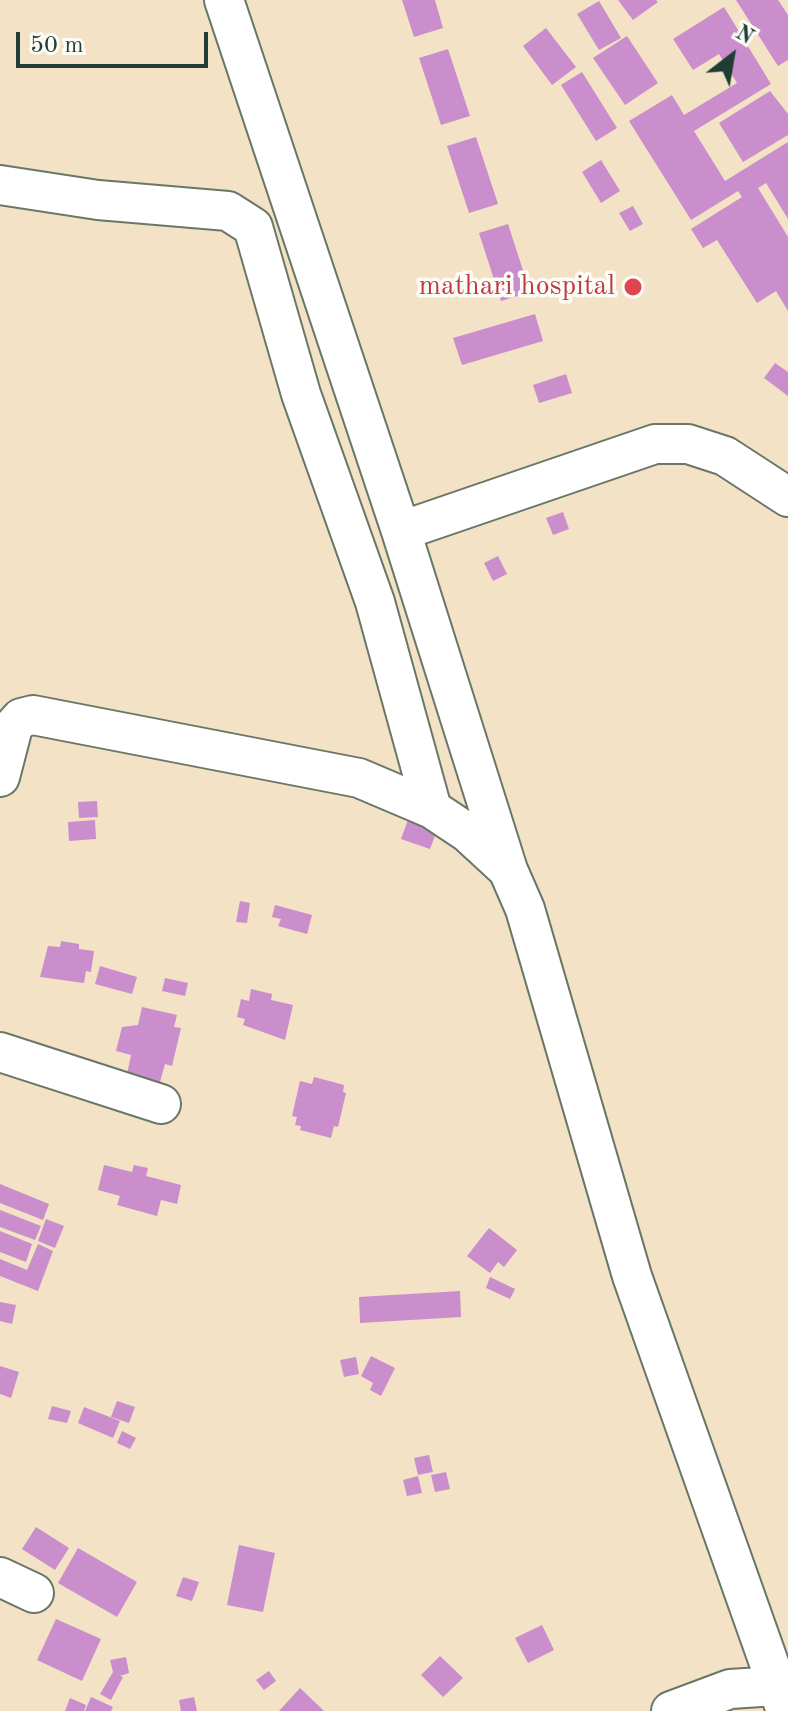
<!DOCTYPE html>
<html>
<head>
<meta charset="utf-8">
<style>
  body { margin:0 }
  #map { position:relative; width:788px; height:1711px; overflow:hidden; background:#f3e2c6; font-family:"Old Standard TT",serif }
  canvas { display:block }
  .north { position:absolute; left:692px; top:16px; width:80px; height:80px; -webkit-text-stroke:6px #fdfcf7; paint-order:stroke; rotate:31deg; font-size:22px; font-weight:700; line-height:32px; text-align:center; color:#1f3d34 }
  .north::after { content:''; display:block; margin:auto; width:28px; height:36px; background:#1f3d34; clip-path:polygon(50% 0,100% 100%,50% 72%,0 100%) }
  .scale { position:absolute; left:16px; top:32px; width:192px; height:36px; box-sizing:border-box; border:4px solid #1f3d34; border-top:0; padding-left:10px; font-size:24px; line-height:28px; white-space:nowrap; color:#1f3d34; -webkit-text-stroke:6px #fdfcf7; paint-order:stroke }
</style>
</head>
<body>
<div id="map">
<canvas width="788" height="1711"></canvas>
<div class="north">N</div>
<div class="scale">50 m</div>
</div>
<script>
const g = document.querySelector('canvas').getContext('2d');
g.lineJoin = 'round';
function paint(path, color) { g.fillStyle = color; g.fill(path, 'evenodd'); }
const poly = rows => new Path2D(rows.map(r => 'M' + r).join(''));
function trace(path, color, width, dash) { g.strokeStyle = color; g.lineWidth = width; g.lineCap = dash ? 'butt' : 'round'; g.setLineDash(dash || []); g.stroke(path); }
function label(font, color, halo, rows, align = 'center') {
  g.font = font + ' "Old Standard TT",serif'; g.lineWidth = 7; g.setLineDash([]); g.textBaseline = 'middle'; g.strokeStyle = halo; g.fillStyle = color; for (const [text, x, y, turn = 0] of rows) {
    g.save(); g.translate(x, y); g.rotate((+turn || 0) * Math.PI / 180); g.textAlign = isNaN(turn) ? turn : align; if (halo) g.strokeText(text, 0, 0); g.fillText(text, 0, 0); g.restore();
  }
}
paint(poly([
  [402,0,435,0,443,28,414,37],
  [618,0,656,0,658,2,633,20],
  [736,0,778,0,788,15,788,60,778,66],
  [599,1,621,38,599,50,577,14],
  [724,7,771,84,694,131,725,181,788,142,788,219,766,183,758,188,788,237,788,311,776,291,757,303,717,240,703,248,691,229,742,197,738,191,691,220,629,121,672,95,684,115,737,83,719,54,693,70,673,39],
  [546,28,576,67,552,85,523,46],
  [627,36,658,83,625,105,593,58],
  [448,49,470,116,441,125,419,58],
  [582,72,617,128,596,141,561,85],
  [770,91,788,114,788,135,743,162,719,123],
  [476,137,498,204,469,213,447,146],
  [601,160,620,191,601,203,582,172],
  [633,206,643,224,630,231,619,213],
  [508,224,530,292,501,301,479,233],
  [535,314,543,341,462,365,453,338],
  [775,363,788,372,788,396,764,378],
  [566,374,572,393,539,403,533,385],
  [563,512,569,529,553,535,546,518],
  [498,556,507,574,493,581,484,563],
  [97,801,98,817,79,818,78,802],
  [409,817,438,828,430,849,401,839],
  [95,820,96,839,69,841,68,822],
  [240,901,250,903,247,923,236,922],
  [275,905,312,915,307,934,278,926,281,919,272,917],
  [61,941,79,944,79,949,94,951,91,972,86,971,84,983,40,977,48,946,60,947],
  [100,966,137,977,132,994,95,984],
  [165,978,188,983,185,996,162,991],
  [251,989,272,994,271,1000,293,1005,285,1040,243,1025,245,1019,237,1017,241,999,249,1001],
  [142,1007,177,1015,174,1027,181,1028,172,1066,165,1064,159,1086,126,1079,131,1055,116,1051,122,1027,138,1025],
  [314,1077,344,1085,343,1092,346,1093,338,1127,334,1126,331,1138,300,1130,301,1126,295,1125,297,1117,292,1116,300,1081,312,1084],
  [104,1165,132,1172,134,1165,148,1168,146,1176,181,1185,177,1204,161,1200,157,1216,117,1205,120,1196,98,1190],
  [0,1184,49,1204,43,1220,0,1203],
  [0,1210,41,1226,35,1240,0,1227],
  [46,1219,64,1226,55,1248,38,1241],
  [489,1228,517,1250,504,1267,498,1262,490,1273,467,1256],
  [0,1231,32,1244,26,1262,0,1252],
  [38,1244,53,1251,38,1291,0,1276,0,1259,27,1270],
  [490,1277,515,1289,510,1299,486,1288],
  [460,1291,461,1317,360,1323,359,1297],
  [0,1302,16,1305,12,1324,0,1321],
  [371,1356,395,1368,381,1396,370,1390,373,1383,361,1376],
  [356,1357,359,1374,344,1377,340,1360],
  [0,1366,19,1372,11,1398,0,1394],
  [117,1401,135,1407,129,1423,111,1417],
  [52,1406,71,1411,67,1423,48,1419],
  [84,1407,120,1421,113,1438,78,1423],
  [122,1431,136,1438,130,1449,117,1443],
  [429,1455,433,1472,418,1475,414,1458],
  [446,1472,450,1489,435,1492,431,1475],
  [418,1476,422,1493,407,1496,403,1480],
  [36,1527,69,1548,55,1570,22,1549],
  [239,1545,275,1553,263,1612,227,1605],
  [78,1548,137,1582,117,1617,58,1583],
  [183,1577,199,1582,192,1601,176,1596],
  [56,1619,101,1639,82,1681,37,1660],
  [542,1625,554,1650,528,1663,515,1638],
  [440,1656,463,1678,443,1697,421,1675],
  [126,1657,129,1673,120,1676,123,1677,111,1700,100,1694,113,1672,110,1660],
  [269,1671,276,1681,264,1690,256,1680],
  [300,1688,324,1711,279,1711],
  [91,1697,113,1707,111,1711,85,1711],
  [194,1697,197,1711,181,1711,179,1700],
  [70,1698,86,1705,84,1711,65,1711]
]), '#c98ecb');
const minor = poly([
  [224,0,401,531,508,870,525,909,632,1276,786,1711],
  [0,185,98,200,228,211,253,227,301,394,375,602,432,809],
  [401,531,655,444,688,444,725,456,788,497],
  [0,777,13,727,21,718,33,715,359,778,432,809,468,833,506,868],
  [0,1052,161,1104],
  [0,1577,34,1593],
  [671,1711,730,1689,776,1686]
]);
trace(minor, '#697767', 42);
trace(minor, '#fff', 38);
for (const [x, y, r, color] of [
  [633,287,10,"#e0444e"]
]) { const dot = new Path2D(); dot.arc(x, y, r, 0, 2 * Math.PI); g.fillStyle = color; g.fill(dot); trace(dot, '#fdfcf7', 3); }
label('28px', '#be3a42', '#fdfcf7', [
  ["mathari hospital",615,287]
], 'right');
</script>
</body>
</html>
